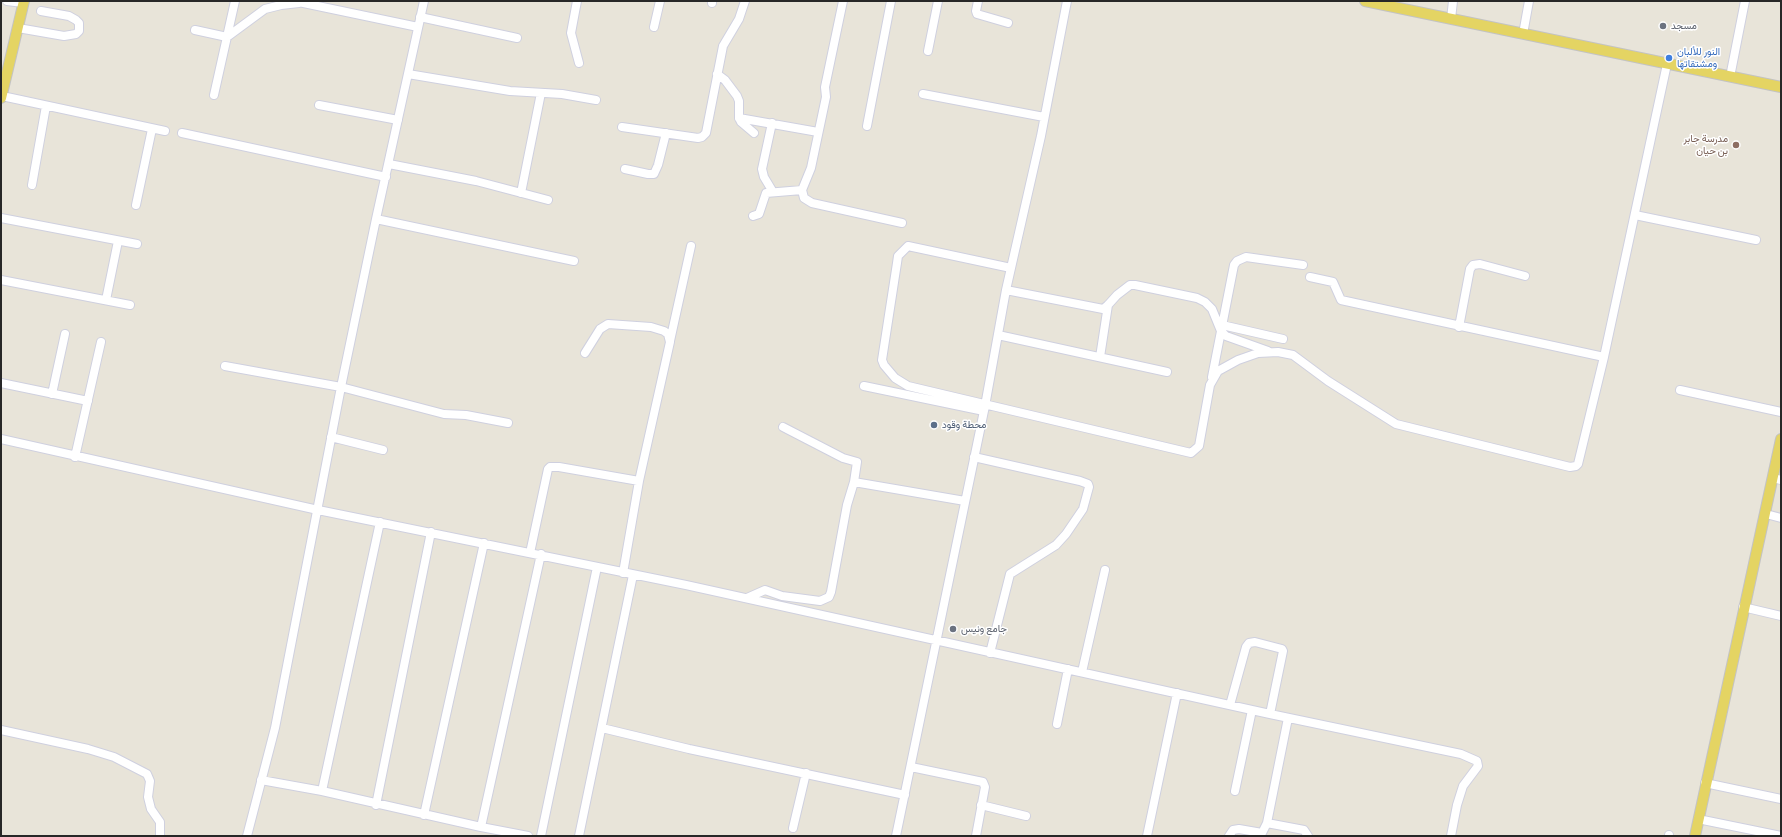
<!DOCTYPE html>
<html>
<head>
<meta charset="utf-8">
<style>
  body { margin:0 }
  #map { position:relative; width:1782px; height:837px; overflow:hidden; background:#e8e4d9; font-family:Barlow,sans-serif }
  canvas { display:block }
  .frame { position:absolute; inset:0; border:2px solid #272727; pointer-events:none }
</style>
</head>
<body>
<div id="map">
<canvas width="1782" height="837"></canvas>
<div class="frame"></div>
</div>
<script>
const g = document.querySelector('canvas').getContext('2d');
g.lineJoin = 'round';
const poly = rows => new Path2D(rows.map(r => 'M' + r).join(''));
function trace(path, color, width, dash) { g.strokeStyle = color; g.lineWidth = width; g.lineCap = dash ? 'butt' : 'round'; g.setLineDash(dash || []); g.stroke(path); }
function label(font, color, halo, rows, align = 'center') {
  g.font = font + ' Barlow,Vazirmatn,sans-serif'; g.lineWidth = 3; g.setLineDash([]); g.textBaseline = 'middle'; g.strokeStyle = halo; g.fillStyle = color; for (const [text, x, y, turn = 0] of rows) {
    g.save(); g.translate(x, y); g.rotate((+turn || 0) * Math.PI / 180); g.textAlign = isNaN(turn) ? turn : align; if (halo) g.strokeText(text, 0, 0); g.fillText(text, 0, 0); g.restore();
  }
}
const minor = poly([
  [7,1,23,3],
  [294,1,418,27],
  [577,1,571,33,579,63],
  [843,1,825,87,826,97,811,168,802,190,804,198,812,203,902,223],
  [978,1,976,11,977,14,1008,23],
  [712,3,712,1],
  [420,17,517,38],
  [1451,19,1453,1],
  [654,27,660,1],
  [18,28,64,36,76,34,79,31,79,23,76,20,69,16,41,11],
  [195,30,227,37,265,9,281,5,299,3],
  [1523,34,1529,1],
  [928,51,938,1],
  [408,74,510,91,562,94,596,100],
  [717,74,725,80,737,96,739,101,739,118,741,122,754,133],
  [1730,77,1745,1],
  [923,94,1044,117],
  [214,95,235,1],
  [2,96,165,131],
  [319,105,398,120],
  [739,118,818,132],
  [772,123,762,169,764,177,773,192],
  [867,126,891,1],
  [622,127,698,138,702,137,706,133,723,46,739,19,745,1],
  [182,133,386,177],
  [389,164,476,181,548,200],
  [625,169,648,174,654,174,658,165,666,133],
  [32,185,46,106],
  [521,193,541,93],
  [136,205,152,129],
  [1635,215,1756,240],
  [753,216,759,214,766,193,802,190],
  [1,218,137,244],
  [376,219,574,261],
  [1011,268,908,246,898,256,897,263,882,360,884,365,895,378,908,386,1191,453,1199,446,1210,385,1218,371,1238,360,1258,353,1278,352,1293,355,1328,381,1396,424,1570,467,1576,466,1578,464,1604,357,1667,64],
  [1310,277,1333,282,1341,300,1604,357],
  [1,280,130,305],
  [1006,290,1103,309,1108,305,1117,295,1130,285,1135,285,1197,298,1205,302,1212,309,1221,331,1226,336,1268,351],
  [106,300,118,241],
  [1222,325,1283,339],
  [1459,327,1470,269,1473,265,1480,264,1525,276],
  [998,335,1167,372],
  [670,341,691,246],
  [585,353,600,329,608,324,651,327,664,331,668,334,670,342,639,481,623,573],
  [1100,357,1108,305],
  [225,366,341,387,444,414,466,415,508,423],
  [1212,377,1234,265,1237,261,1246,257,1303,265],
  [1,383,88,401],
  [864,386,984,411],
  [1680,390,1781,412],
  [52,394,65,334],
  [331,437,383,450],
  [1,439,318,510,686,585,1270,714,1461,754,1477,761,1478,766,1463,786,1457,805,1451,836],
  [75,457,101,342],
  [974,457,1080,481,1088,484,1089,487,1083,509,1066,534,1056,545,1010,574,990,653],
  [1773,478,1781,480],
  [854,482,965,501],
  [1766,514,1781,518],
  [530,553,548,469,550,467,559,467,639,481],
  [747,598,765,590,782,596,820,601,829,597,831,592,847,505,854,482,857,462,843,458,783,427],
  [1743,607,1781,616],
  [1082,672,1105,570],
  [1230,705,1246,647,1249,643,1255,642,1282,649,1283,651,1270,714],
  [1288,718,1267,823,1304,830,1308,836],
  [1057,724,1068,669],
  [602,728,689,749,905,795],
  [1,730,88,749,114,757,147,774,150,781,148,797,151,809,160,822,160,836],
  [911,767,983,782,985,787,976,836],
  [261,780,322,791,481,827,541,554],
  [1705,783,1781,799],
  [322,791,380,522],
  [1235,791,1252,710],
  [376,805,431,532],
  [981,805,1026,816],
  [424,815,484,543],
  [1698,819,1781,836],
  [481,827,528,836],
  [793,828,806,773],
  [247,836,275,728,341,387,376,219,424,1],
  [541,836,597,567],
  [579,836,633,575],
  [896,836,985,406,1006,290,1041,136,1067,1],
  [1147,836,1177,693],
  [1229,836,1233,830,1239,829,1262,833,1267,823],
  [1669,836,1669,835]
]);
const major = poly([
  [1365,1,1781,87],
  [1,98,24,1],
  [1695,836,1781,439]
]);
trace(minor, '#cfd0df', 10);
trace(major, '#c3c3c3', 12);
trace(minor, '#fff', 8);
trace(major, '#e4d463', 10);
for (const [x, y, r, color] of [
  [1663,26,4,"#6b7280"],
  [1669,58,4,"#3f7fe0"],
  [1736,145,4,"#8d6e63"],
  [934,425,4,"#5c6f8a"],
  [953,629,4,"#6b7280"]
]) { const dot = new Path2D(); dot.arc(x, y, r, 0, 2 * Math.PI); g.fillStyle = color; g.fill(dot); trace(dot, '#fff', 1.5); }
label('10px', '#5b616d', '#fff', [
  ["مسجد",1671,26],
  ["جامع ونيس",961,629]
], 'left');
label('10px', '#366cbe', '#fff', [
  ["النور للألبان",1677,52],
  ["ومشتقاتها",1677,64]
], 'left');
label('10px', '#785e54', '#fff', [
  ["مدرسة جابر",1728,139],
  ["بن حيان",1728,151]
], 'right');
label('10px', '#4e5e75', '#fff', [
  ["محطة وقود",942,425]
], 'left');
</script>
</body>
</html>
